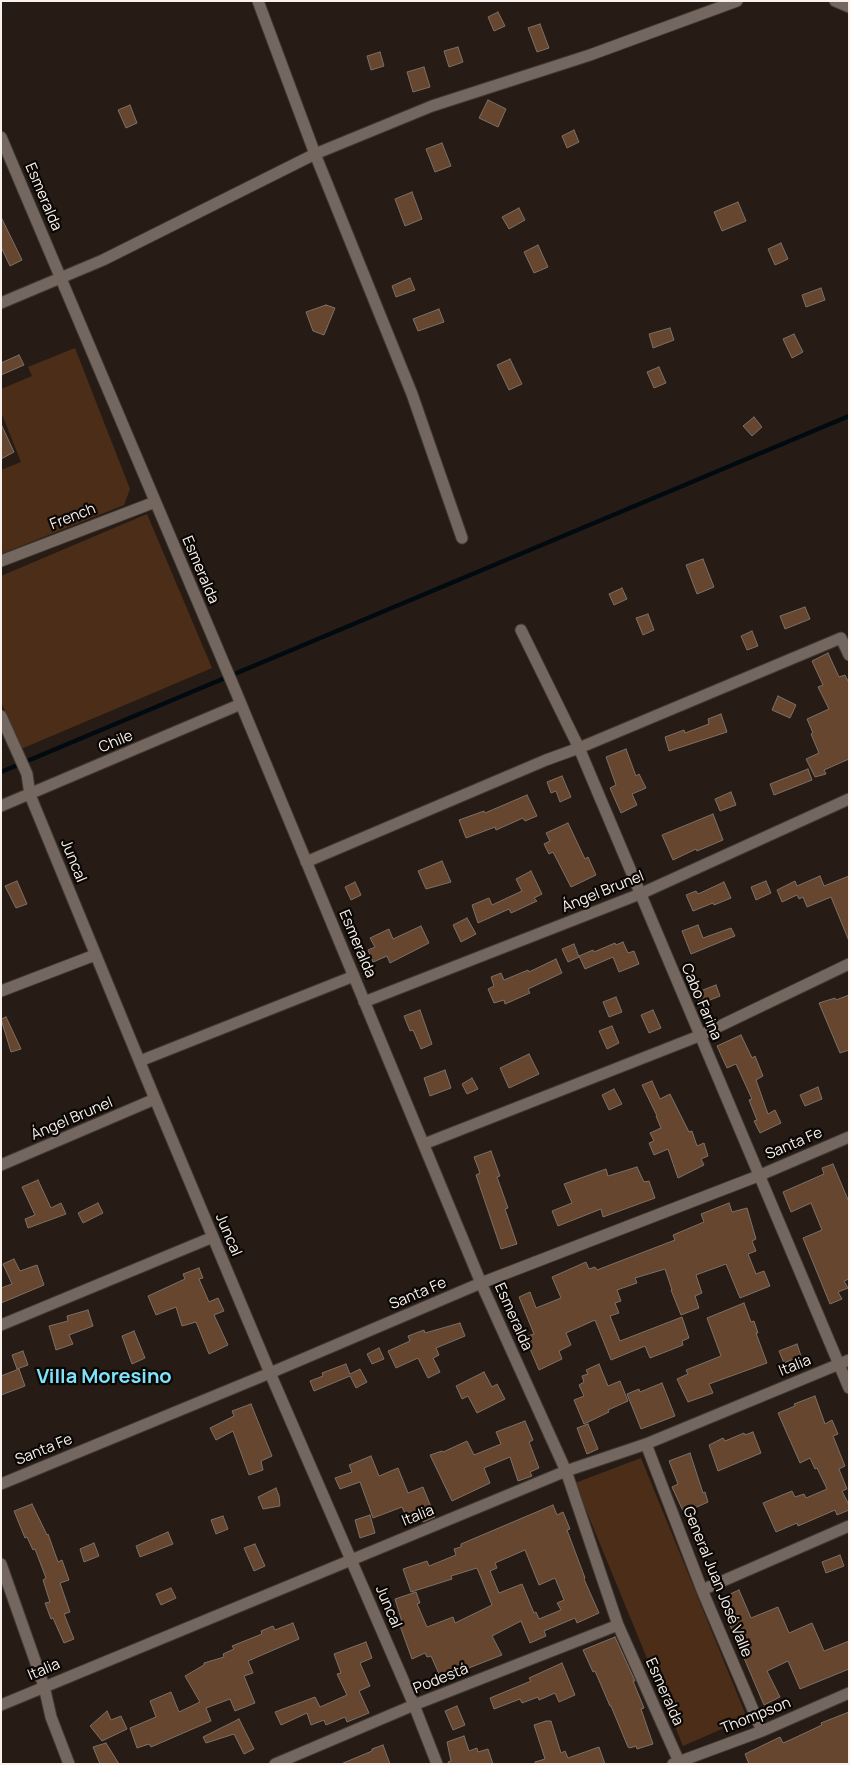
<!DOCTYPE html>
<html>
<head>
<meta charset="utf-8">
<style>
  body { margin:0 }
  #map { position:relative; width:850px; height:1765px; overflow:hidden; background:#261c15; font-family:Manrope,sans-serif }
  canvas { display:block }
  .frame { position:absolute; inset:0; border:2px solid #f8f1ec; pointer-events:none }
</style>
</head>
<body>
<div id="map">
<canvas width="850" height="1765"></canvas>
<div class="frame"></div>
</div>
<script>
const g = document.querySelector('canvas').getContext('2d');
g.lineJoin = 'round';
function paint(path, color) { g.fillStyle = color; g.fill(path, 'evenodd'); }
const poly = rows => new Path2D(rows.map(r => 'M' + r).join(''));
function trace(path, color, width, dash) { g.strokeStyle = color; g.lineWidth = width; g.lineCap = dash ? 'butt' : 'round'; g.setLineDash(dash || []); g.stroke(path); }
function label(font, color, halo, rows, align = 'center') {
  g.font = font + ' Manrope,sans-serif'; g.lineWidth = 4.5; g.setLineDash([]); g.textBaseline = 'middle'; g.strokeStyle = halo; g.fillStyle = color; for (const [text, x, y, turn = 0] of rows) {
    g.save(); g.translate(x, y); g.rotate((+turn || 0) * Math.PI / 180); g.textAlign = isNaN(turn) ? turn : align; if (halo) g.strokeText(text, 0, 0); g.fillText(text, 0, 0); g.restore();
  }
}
paint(poly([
  [75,348,130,489,124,505,1,554,1,470,21,462,1,412,1,389,32,376,28,367],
  [147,514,212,668,21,749,1,702,1,576],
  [641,1458,747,1718,683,1746,575,1483]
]), '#4c2e18');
trace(poly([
  [1,772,849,416]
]), '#000a10', 4.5);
const building = poly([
  [498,12,505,26,494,31,488,17,498,12],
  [540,24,549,48,537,52,528,28,540,24],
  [458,47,463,62,449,67,444,51,458,47],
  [380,52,384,66,371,70,367,56,380,52],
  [424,67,430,87,413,92,407,72,424,67],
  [488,100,506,109,498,127,479,118,488,100],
  [130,105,137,123,126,128,118,110,130,105],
  [574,130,579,142,567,148,562,136,574,130],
  [442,143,451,166,435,172,426,149,442,143],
  [412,192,422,219,405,226,395,199,412,192],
  [738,202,746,221,722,231,714,212,738,202],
  [519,208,525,220,509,229,502,217,519,208],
  [1,217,22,260,10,266,1,247,1,217],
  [781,243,788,259,775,265,768,249,781,243],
  [538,245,548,267,534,273,524,252,538,245],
  [410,278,415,290,396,297,392,286,410,278],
  [821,288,825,300,806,307,802,295,821,288],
  [326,305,335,308,324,335,313,331,306,312,326,305],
  [439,309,444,322,418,331,413,319,439,309],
  [670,328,674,340,653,348,649,334,670,328],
  [794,334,803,352,792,358,783,339,794,334],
  [19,355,24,365,1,375,1,363,19,355],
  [510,359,522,384,509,390,497,365,510,359],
  [659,367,666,383,654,388,647,372,659,367],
  [754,417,762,427,752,436,743,426,754,417],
  [1,424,14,452,1,459,1,424],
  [703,559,714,587,697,594,686,565,703,559],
  [622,588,627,599,614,605,609,594,622,588],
  [805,607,810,619,785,629,780,616,805,607],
  [648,614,654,630,643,635,636,618,648,614],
  [752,631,758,646,747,650,741,636,752,631],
  [828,653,839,677,845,675,849,683,849,759,824,770,826,774,815,777,806,759,819,753,811,734,813,733,807,719,829,709,818,687,823,685,812,661,828,653],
  [778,696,796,705,790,718,772,710,778,696],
  [721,714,727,732,669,751,665,737,684,730,685,733,709,724,708,719,721,714],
  [626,749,636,776,639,774,646,788,632,794,637,805,621,813,610,788,616,785,606,757,626,749],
  [808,769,812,780,774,795,770,784,808,769],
  [562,776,571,797,560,802,556,791,551,793,547,782,562,776],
  [731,792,736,805,720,811,715,799,731,792],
  [527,795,537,816,525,821,523,818,496,830,495,827,466,838,459,820,484,811,485,813,527,795],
  [713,814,723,840,697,851,696,849,673,860,662,835,713,814],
  [568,823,585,859,588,857,596,875,571,887,553,852,549,854,544,844,550,841,546,833,568,823],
  [442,861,451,882,426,889,418,871,442,861],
  [531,871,542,894,534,898,537,901,511,913,509,909,478,923,472,905,489,898,492,905,522,891,516,879,531,871],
  [820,876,824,886,849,876,849,941,831,897,807,907,803,897,799,899,797,895,782,902,777,890,795,881,797,886,820,876],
  [17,881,27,904,16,908,5,886,17,881],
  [766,881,771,893,756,900,751,887,766,881],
  [355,882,361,895,351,900,345,887,355,882],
  [724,882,731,898,714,905,713,903,693,911,686,895,696,891,698,894,724,882],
  [467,918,476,934,461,942,453,925,467,918],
  [698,925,703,938,731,928,735,936,691,954,682,931,698,925],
  [421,926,429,943,390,963,387,956,373,962,368,950,375,947,370,938,389,929,393,939,421,926],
  [623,942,628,953,634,951,639,964,619,972,613,957,585,969,579,956,593,950,594,952,615,943,616,945,623,942],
  [574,944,579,957,568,962,562,949,574,944],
  [556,959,562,973,528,989,530,993,505,1004,504,1000,494,1003,488,989,494,986,491,977,501,973,504,980,528,970,529,972,556,959],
  [716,985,720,996,700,1004,695,993,716,985],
  [849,995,849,1050,840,1053,819,1003,835,998,836,1000,849,995],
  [616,997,622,1012,609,1017,603,1002,616,997],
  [420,1010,432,1044,421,1049,413,1030,410,1031,404,1016,420,1010],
  [653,1010,661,1028,649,1033,641,1015,653,1010],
  [6,1017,21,1049,11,1052,1,1019,6,1017],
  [612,1026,619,1043,607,1049,599,1031,612,1026],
  [741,1035,752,1058,755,1056,763,1076,756,1080,768,1114,775,1110,781,1123,760,1133,754,1121,757,1120,749,1100,752,1099,736,1064,727,1068,717,1046,741,1035],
  [529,1054,539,1074,509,1088,500,1068,529,1054],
  [445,1070,451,1088,430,1096,424,1078,445,1070],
  [472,1078,478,1089,467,1094,462,1084,472,1078],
  [652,1081,660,1099,670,1094,689,1132,692,1131,697,1146,704,1143,708,1156,701,1159,704,1165,678,1178,668,1149,654,1155,649,1143,654,1141,650,1133,661,1128,656,1116,657,1116,642,1085,652,1081],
  [818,1087,822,1099,805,1106,800,1095,818,1087],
  [614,1089,622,1104,609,1110,602,1095,614,1089],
  [491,1151,500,1176,497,1177,508,1208,505,1209,517,1244,501,1249,476,1175,480,1173,474,1157,491,1151],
  [833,1164,849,1202,849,1279,844,1281,848,1288,838,1292,842,1299,830,1304,803,1238,822,1230,811,1203,791,1212,783,1192,824,1174,822,1168,833,1164],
  [637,1167,644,1182,649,1181,655,1198,603,1217,601,1209,558,1226,552,1211,572,1203,564,1184,606,1169,608,1176,637,1167],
  [38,1180,51,1208,61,1203,66,1214,28,1228,25,1219,35,1215,22,1187,38,1180],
  [98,1203,103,1213,83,1223,78,1213,98,1203],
  [729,1203,732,1212,747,1208,756,1239,752,1241,756,1251,748,1254,756,1274,764,1271,770,1286,740,1298,726,1264,696,1275,702,1293,695,1296,699,1308,681,1315,671,1290,672,1290,665,1269,635,1278,637,1283,617,1290,621,1301,615,1303,619,1313,610,1316,620,1341,682,1317,689,1338,682,1341,683,1345,650,1358,645,1346,611,1360,595,1320,566,1333,571,1345,559,1351,562,1359,539,1370,525,1337,534,1334,519,1297,530,1292,536,1308,561,1298,552,1277,586,1262,589,1269,595,1267,597,1270,675,1240,673,1235,704,1222,701,1214,729,1203],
  [14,1259,20,1271,37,1265,44,1285,1,1303,1,1288,12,1284,3,1264,14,1259],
  [199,1268,203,1278,199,1279,209,1302,218,1298,224,1311,214,1315,228,1345,209,1354,196,1322,182,1326,176,1307,156,1315,148,1296,185,1279,183,1274,199,1268],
  [744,1303,751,1322,754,1321,758,1333,756,1333,767,1363,709,1384,713,1393,688,1402,677,1379,688,1374,686,1370,721,1356,707,1318,744,1303],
  [88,1310,93,1326,69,1335,73,1344,56,1350,49,1326,68,1321,67,1316,88,1310],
  [460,1323,465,1336,436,1348,439,1355,433,1358,440,1372,428,1378,418,1358,396,1368,388,1351,410,1341,408,1336,424,1330,425,1333,460,1323],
  [134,1331,145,1358,132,1364,122,1336,134,1331],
  [797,1344,801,1356,784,1363,779,1351,797,1344],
  [379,1348,384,1359,372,1364,367,1354,379,1348],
  [23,1351,28,1365,17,1369,12,1355,23,1351],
  [346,1364,350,1374,360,1369,367,1382,356,1388,350,1376,314,1391,310,1381,323,1376,322,1373,346,1364],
  [599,1364,608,1386,620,1381,628,1401,608,1410,609,1412,584,1424,574,1400,584,1396,579,1385,584,1382,582,1376,588,1374,586,1370,599,1364],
  [19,1369,25,1386,1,1395,1,1376,19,1369],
  [484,1372,492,1387,497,1384,505,1399,477,1413,468,1396,462,1399,456,1386,484,1372],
  [662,1383,675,1416,641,1429,627,1394,639,1389,640,1392,662,1383],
  [815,1396,825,1424,832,1420,838,1434,833,1436,845,1466,839,1469,847,1489,842,1491,849,1505,849,1510,837,1515,835,1510,798,1526,797,1523,776,1532,763,1503,792,1491,795,1497,804,1494,806,1498,827,1489,817,1468,815,1469,810,1458,800,1463,778,1413,795,1406,794,1404,815,1396],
  [251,1404,272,1456,261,1461,263,1470,249,1475,233,1431,216,1440,210,1428,234,1416,232,1411,251,1404],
  [525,1421,533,1440,529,1442,539,1468,530,1472,532,1476,518,1481,510,1457,484,1468,490,1483,452,1501,430,1455,442,1451,443,1452,467,1441,474,1455,501,1444,496,1432,525,1421],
  [588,1424,598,1449,587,1454,577,1428,588,1424],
  [753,1432,761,1453,718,1471,709,1445,723,1438,725,1441,744,1433,745,1435,753,1432],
  [690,1453,703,1493,705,1492,708,1502,684,1513,672,1487,678,1484,669,1461,690,1453],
  [371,1456,379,1476,398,1468,408,1493,423,1487,435,1517,423,1522,421,1517,409,1522,402,1507,373,1518,360,1482,340,1489,335,1478,352,1472,349,1465,371,1456],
  [276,1488,279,1496,280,1506,263,1509,258,1497,276,1488],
  [32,1504,47,1535,48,1534,58,1562,62,1560,69,1580,60,1583,70,1612,64,1614,74,1639,64,1643,53,1618,51,1619,45,1603,50,1602,43,1580,46,1578,35,1549,33,1550,27,1537,25,1538,14,1511,32,1504],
  [553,1505,557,1515,563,1512,570,1529,567,1530,585,1578,584,1579,599,1613,577,1623,575,1618,544,1631,546,1636,530,1643,521,1621,492,1636,502,1655,456,1673,455,1670,440,1676,431,1656,427,1657,425,1653,412,1659,399,1623,402,1622,395,1599,416,1592,420,1603,417,1604,427,1627,453,1617,455,1623,492,1605,477,1568,451,1576,452,1579,411,1592,403,1569,427,1561,429,1566,456,1555,454,1549,461,1547,461,1544,553,1505],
  [525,1550,539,1585,555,1578,564,1600,557,1603,561,1610,539,1619,536,1612,534,1613,522,1584,499,1593,490,1571,497,1568,495,1563,525,1550],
  [370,1515,375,1533,360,1538,355,1520,370,1515],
  [223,1516,228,1529,216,1534,211,1520,223,1516],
  [168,1532,173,1544,140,1557,136,1546,168,1532],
  [94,1543,99,1556,84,1562,80,1549,94,1543],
  [255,1544,265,1566,254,1571,244,1548,255,1544],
  [840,1555,844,1566,826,1573,822,1562,840,1555],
  [171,1588,176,1598,161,1605,156,1594,171,1588],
  [739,1590,751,1618,778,1607,789,1633,812,1623,824,1651,849,1641,849,1669,800,1689,788,1661,767,1671,780,1697,764,1705,719,1599,739,1590],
  [293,1623,299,1639,248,1661,253,1673,244,1676,255,1703,235,1711,230,1699,206,1708,211,1721,151,1747,149,1744,137,1748,130,1728,156,1717,150,1701,171,1692,179,1712,200,1702,185,1676,204,1665,204,1663,224,1657,223,1654,234,1649,232,1646,262,1634,261,1631,273,1626,275,1630,293,1623],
  [615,1637,635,1681,633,1681,644,1708,641,1709,653,1744,637,1749,636,1746,630,1748,628,1747,611,1706,610,1706,595,1671,593,1672,583,1650,615,1637],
  [366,1642,372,1658,360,1663,370,1686,359,1691,369,1713,347,1722,345,1717,326,1725,324,1720,311,1725,307,1713,281,1725,275,1712,315,1697,320,1707,347,1695,337,1674,341,1673,334,1654,366,1642],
  [562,1663,575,1695,559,1702,555,1693,539,1700,538,1697,522,1703,520,1699,494,1709,490,1698,531,1681,529,1678,562,1663],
  [457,1706,465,1725,453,1730,445,1711,457,1706],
  [107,1711,111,1720,121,1716,127,1729,102,1741,90,1726,107,1711],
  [849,1712,849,1764,749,1764,745,1754,780,1737,783,1743,790,1740,822,1725,821,1723,849,1712],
  [239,1719,254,1749,244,1754,234,1734,206,1743,203,1737,239,1719],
  [546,1721,551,1721,561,1753,565,1751,568,1758,599,1747,605,1764,535,1764,535,1762,545,1759,534,1725,546,1721],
  [464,1736,469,1751,477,1748,478,1752,488,1749,493,1764,449,1764,448,1762,451,1761,447,1742,464,1736],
  [106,1743,119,1764,100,1764,93,1747,106,1743],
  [383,1745,390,1764,341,1764,372,1751,372,1749,383,1745]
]);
paint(building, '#66462f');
trace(building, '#7c7067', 1);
const minor = poly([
  [258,1,315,154,412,394,462,538],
  [835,1,849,7],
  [1,137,236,692,481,1283,566,1471,618,1625,680,1764],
  [1,303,103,260,315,154,432,106,590,55,737,1],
  [1,561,155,502],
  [521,630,579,748,849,1388],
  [1,716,27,774,30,795,155,1099,270,1373,414,1705,437,1764],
  [1,806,241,704],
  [306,862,546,760,579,748,841,638,849,655],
  [1,991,95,955],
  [364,1002,640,894,849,799],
  [140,1061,354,976],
  [424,1144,699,1036,849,964],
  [1,1165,155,1099],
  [1,1325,213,1237],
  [646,1444,702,1590,762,1731],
  [1,1484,270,1373,481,1283,758,1176,849,1137],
  [1,1564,44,1686,51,1717,69,1764],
  [702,1590,849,1526],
  [1,1705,566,1471,646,1444,849,1360],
  [275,1764,414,1705,618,1625],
  [673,1764,762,1731,849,1693]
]);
trace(minor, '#413a35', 13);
trace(minor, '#74675f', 11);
label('15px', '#f8f1ec', '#0b0705', [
  ["Esmeralda",43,197,67],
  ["French",73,517,-21],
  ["Esmeralda",200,570,67],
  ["Chile",116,742,-23],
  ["Juncal",73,861,68],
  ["Ángel Brunel",603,892,-22],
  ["Esmeralda",357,944,67],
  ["Cabo Farina",701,1002,67],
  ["Ángel Brunel",72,1119,-23],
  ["Santa Fe",794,1144,-23],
  ["Juncal",228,1235,67],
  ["Santa Fe",418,1294,-23],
  ["Esmeralda",513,1317,66],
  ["Italia",795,1366,-22],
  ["Santa Fe",44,1450,-22],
  ["Italia",418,1516,-22],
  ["General Juan José Valle",717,1582,68],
  ["Juncal",388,1607,67],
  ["Italia",44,1670,-23],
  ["Podestá",441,1679,-22],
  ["Esmeralda",664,1692,66],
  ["Thompson",756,1716,-22]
]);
label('bold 20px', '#7ee3fb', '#0b0705', [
  ["Villa Moresino",104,1377]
]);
</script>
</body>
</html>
